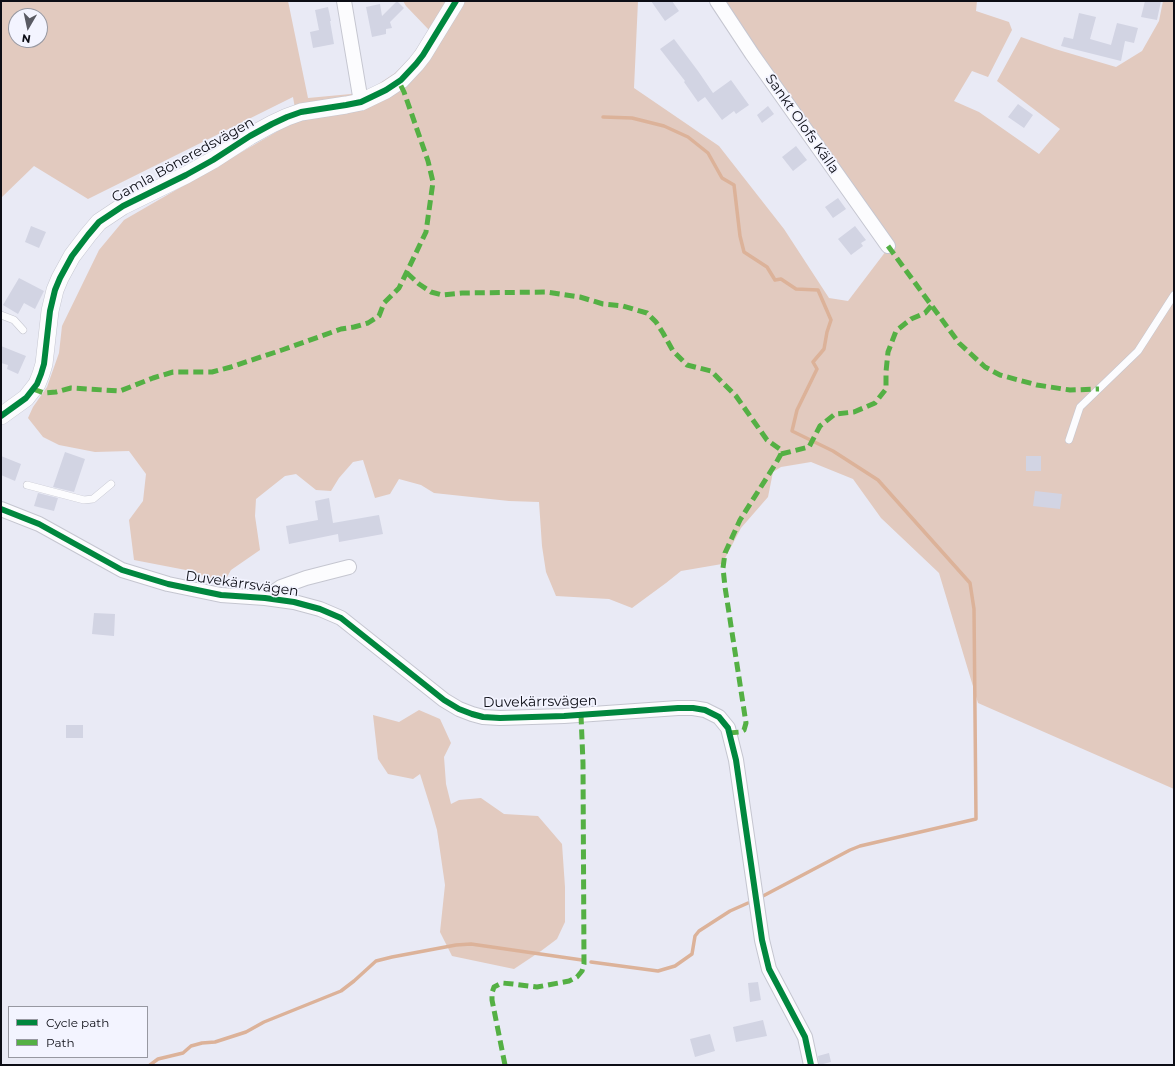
<!DOCTYPE html>
<html>
<head>
<meta charset="utf-8">
<style>
  body { margin:0 }
  #map { position:relative; width:1175px; height:1066px; overflow:hidden; background:#e9eaf5; font-family:Montserrat,sans-serif }
  canvas { display:block }
  .frame { position:absolute; inset:0; border:2px solid #0c0d15; pointer-events:none }
  .legend { position:absolute; left:8px; top:1006px; width:140px; height:52px; box-sizing:border-box; background:#f3f4ff; border:1px solid #9798a1; margin:0; padding:5px 7px; list-style:none; font-size:12px; color:#0c0d15 }
  .legend li { display:flex; align-items:center; gap:8px; height:20px }
  .legend b { width:20px; border:1px solid #9798a1 }
  .north { position:absolute; left:8px; top:8px; width:40px; height:40px; box-sizing:border-box; background:#f3f4ff; border:1px solid #9798a1; border-radius:50%; rotate:189deg; font-size:11px; font-weight:700; line-height:16px; text-align:center; color:#0c0d15 }
  .north::after { content:''; display:block; margin:auto; width:14px; height:18px; background:#595a63; clip-path:polygon(50% 0,100% 100%,50% 72%,0 100%) }
</style>
</head>
<body>
<div id="map">
<canvas width="1175" height="1066"></canvas>
<div class="frame"></div>
<ul class="legend">
<li><b style="height:5px;background:#00873e"></b>Cycle path</li>
<li><b style="height:5px;background:#54b044"></b>Path</li>
</ul>
<div class="north">N</div>
</div>
<script>
const g = document.querySelector('canvas').getContext('2d');
g.lineJoin = 'round';
function paint(path, color) { g.fillStyle = color; g.fill(path, 'evenodd'); }
const poly = rows => new Path2D(rows.map(r => 'M' + r).join(''));
function trace(path, color, width, dash) { g.strokeStyle = color; g.lineWidth = width; g.lineCap = dash ? 'butt' : 'round'; g.setLineDash(dash || []); g.stroke(path); }
function label(font, color, halo, rows, align = 'center') {
  g.font = font + ' Montserrat,sans-serif'; g.lineWidth = 3.5; g.setLineDash([]); g.textBaseline = 'middle'; g.strokeStyle = halo; g.fillStyle = color; for (const [text, x, y, turn = 0] of rows) {
    g.save(); g.translate(x, y); g.rotate((+turn || 0) * Math.PI / 180); g.textAlign = isNaN(turn) ? turn : align; if (halo) g.strokeText(text, 0, 0); g.fillText(text, 0, 0); g.restore();
  }
}
paint(poly([
  [1,1,288,1,308,98,351,94,371,89,395,73,411,57,429,30,406,6,403,1,638,1,634,88,719,146,784,229,829,298,848,301,886,251,710,1,977,1,976,11,1009,22,1012,30,988,77,972,71,954,101,979,112,1039,154,1060,129,997,81,1021,37,1055,49,1116,67,1142,51,1159,21,1163,1,1174,1,1174,789,978,703,939,573,881,518,853,479,811,462,781,467,773,472,768,497,741,528,722,564,681,571,666,583,632,608,609,599,556,596,546,572,542,546,539,502,509,501,434,493,421,485,399,479,390,494,375,498,363,460,353,462,339,478,331,491,316,490,296,474,285,476,256,499,255,516,260,550,231,570,223,584,191,571,134,560,129,520,143,501,146,474,129,451,95,452,59,445,43,437,28,418,33,407,47,387,59,353,62,326,99,250,124,220,297,120,293,97,88,199,34,166,1,198],
  [16,16,40,16,40,40,16,40],
  [419,710,440,719,451,743,444,757,446,784,451,804,459,800,481,798,504,814,538,816,562,844,565,887,565,922,557,939,541,951,514,969,452,956,440,932,445,885,437,830,431,809,420,774,413,779,388,774,378,759,373,715,399,722]
]), '#e2cabf');
trace(poly([
  [603,117,632,118,664,126,688,137,708,153,722,178,734,185,740,236,744,252,767,267,775,280,781,279,796,289,818,290,831,320,827,332,824,349,813,362,817,369,797,410,792,431,833,451,878,480,970,583,974,609,976,819,860,846,850,850,763,896],
  [591,962,658,971,675,966,692,954,695,936,699,931,730,911,748,903],
  [150,1065,158,1059,183,1053,191,1046,202,1043,215,1042,246,1032,264,1022,341,991,354,981,376,961,392,957,456,945,471,944,582,960]
]), '#dcb299', 3.5);
paint(poly([
  [397,1,404,8,390,22,392,28,386,29,386,34,372,37,366,7,380,4,382,16],
  [651,1,672,1,679,11,665,21],
  [1145,1,1161,1,1157,20,1141,17],
  [328,7,331,21,330,21,334,44,313,48,310,32,319,30,315,10],
  [1079,13,1096,17,1090,39,1111,45,1117,23,1138,28,1134,43,1125,41,1121,61,1061,46,1064,37,1073,39],
  [674,39,698,71,713,93,731,80,749,105,736,114,734,111,722,120,705,97,698,102,684,82,685,81,660,49],
  [1018,104,1033,115,1024,128,1008,117],
  [768,106,774,114,762,123,757,115],
  [796,146,807,160,793,171,782,157],
  [838,198,846,209,833,218,825,207],
  [31,226,46,232,39,248,25,242],
  [855,226,866,240,861,243,863,246,851,255,838,239],
  [19,278,44,291,35,309,24,303,18,314,3,305],
  [1,346,26,356,18,374,7,369,8,365,1,363],
  [65,452,85,459,74,492,53,487],
  [1,456,21,464,15,481,1,475],
  [1026,456,1041,456,1041,471,1026,471],
  [1035,491,1062,494,1060,509,1033,506],
  [38,493,58,498,54,511,34,506],
  [329,498,333,523,379,515,383,534,339,542,338,534,289,544,286,526,318,520,315,501],
  [94,613,115,614,114,636,92,634],
  [66,725,83,725,83,738,66,738],
  [758,982,761,1000,750,1002,748,983],
  [763,1020,767,1036,736,1042,733,1027],
  [710,1034,715,1051,695,1057,690,1039],
  [829,1053,831,1062,819,1065,818,1056]
]), '#d2d4e3');
const service = poly([
  [1,315,14,320,23,330],
  [1069,440,1080,407,1138,351,1174,295],
  [27,485,84,500,93,499,111,484]
]);
const minor = poly([
  [344,1,361,102],
  [717,1,752,54,888,246],
  [1,509,39,524,122,570,168,584,221,595,265,598,294,602,320,609,341,618,444,700,459,709,472,714,483,717,500,718,564,716,678,708,693,708,705,710,719,717,728,728,736,760,762,940,769,969,805,1037,811,1065],
  [265,598,281,587,306,578,349,567]
]);
const tertiary = poly([
  [1,416,26,398,37,384,41,374,44,364,50,311,55,290,60,278,72,256,88,235,99,222,123,206,186,175,213,160,250,136,272,124,287,117,301,112,346,105,361,102,386,90,401,80,416,64,423,55,456,1]
]);
trace(service, '#c5c6d0', 8);
trace(minor, '#c5c6d0', 16);
trace(tertiary, '#c5c6d0', 18);
trace(service, '#fcfcfe', 7);
trace(minor, '#fcfcfe', 14);
trace(tertiary, '#fcfcfe', 17);
trace(poly([
  [888,246,959,343,985,367,1000,375,1037,385,1070,390,1099,389],
  [407,273,419,284,431,292,442,295,462,293,547,292,580,297,603,304,623,306,647,313,656,322,663,333,673,351,687,365,711,371,736,396,767,440,781,450,781,454,776,463,740,520,725,553,723,568,725,587,746,723,744,730,740,732,729,733],
  [33,389,44,393,56,392,71,388,120,391,153,378,173,372,212,372,231,367,282,350,341,329,354,327,368,323,379,316,384,303,399,288,426,232,433,182,428,161,404,92,399,82],
  [781,454,809,447,820,426,835,414,854,412,875,403,886,389,886,372,888,352,896,331,911,319,925,313,932,305],
  [505,1065,492,1000,492,993,494,987,502,983,513,984,537,987,569,981,577,977,582,971,584,964,583,763,581,715]
]), '#54b044', 5, [10, 5]);
trace(poly([
  [1,416,26,398,37,384,41,374,44,364,50,311,55,290,60,278,72,256,88,235,99,222,123,206,186,175,213,160,250,136,272,124,287,117,301,112,346,105,361,102,386,90,401,80,416,64,423,55,456,1],
  [1,509,39,524,122,570,168,584,221,595,265,598,294,602,320,609,341,618,444,700,459,709,472,714,483,717,500,718,564,716,678,708,693,708,705,710,719,717,728,728,736,760,762,940,769,969,805,1037,811,1065]
]), '#00873e', 6);
label('14px', '#0c0d15', '#f3f4ff', [
  ["Sankt Olofs Källa",802,124,55],
  ["Gamla Böneredsvägen",183,160,-29],
  ["Duvekärrsvägen",242,584,8],
  ["Duvekärrsvägen",540,702,-1]
]);
</script>
</body>
</html>
